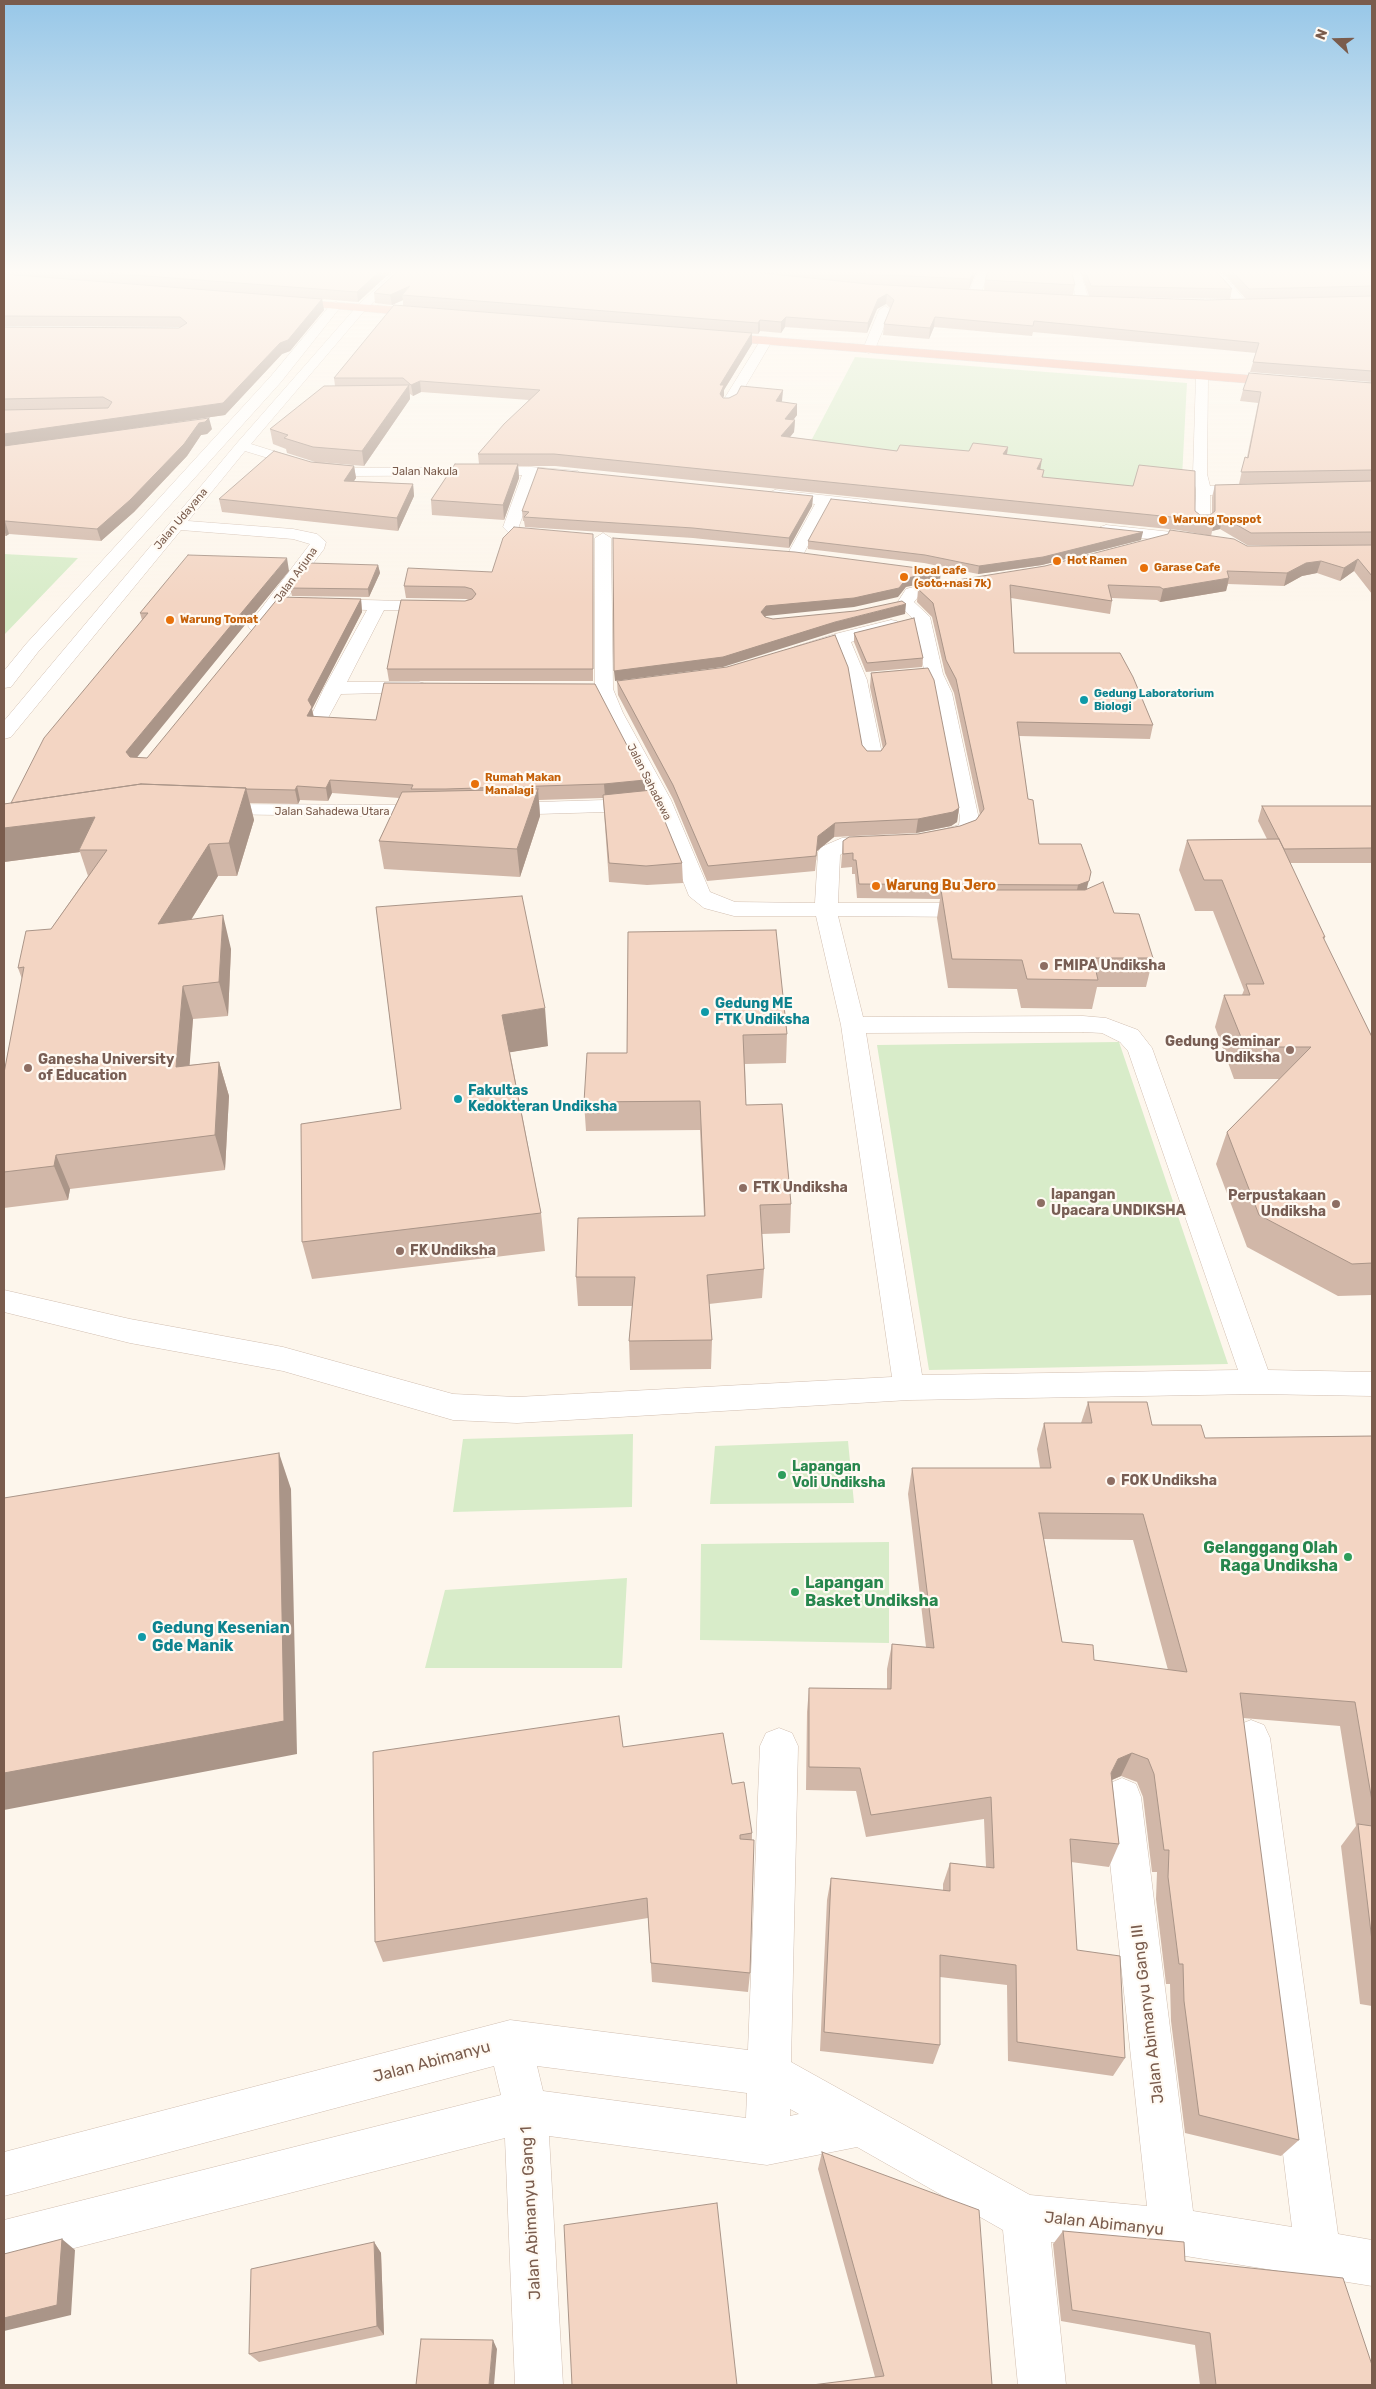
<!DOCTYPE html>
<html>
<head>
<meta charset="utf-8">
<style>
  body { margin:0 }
  #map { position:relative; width:1376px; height:2389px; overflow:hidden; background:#fdf6ec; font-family:Rubik,sans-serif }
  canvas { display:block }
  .frame { position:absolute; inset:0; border:5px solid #7a5c4d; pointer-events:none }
  .north { position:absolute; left:1311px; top:15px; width:50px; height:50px; -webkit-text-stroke:4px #fffaf3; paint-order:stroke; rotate:291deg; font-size:14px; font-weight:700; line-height:20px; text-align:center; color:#7a5c4d }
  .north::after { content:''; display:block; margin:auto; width:18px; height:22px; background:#7a5c4d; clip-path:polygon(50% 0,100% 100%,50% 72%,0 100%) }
</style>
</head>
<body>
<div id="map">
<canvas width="1376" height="2389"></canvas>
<div class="frame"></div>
<div class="north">N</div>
</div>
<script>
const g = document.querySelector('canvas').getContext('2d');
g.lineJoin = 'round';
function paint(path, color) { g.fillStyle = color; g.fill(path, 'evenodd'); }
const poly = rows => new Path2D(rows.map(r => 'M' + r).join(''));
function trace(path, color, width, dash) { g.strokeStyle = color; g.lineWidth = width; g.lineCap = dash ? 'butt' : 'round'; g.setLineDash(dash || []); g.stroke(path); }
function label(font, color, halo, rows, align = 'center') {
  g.font = font + ' Rubik,sans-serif'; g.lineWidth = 4.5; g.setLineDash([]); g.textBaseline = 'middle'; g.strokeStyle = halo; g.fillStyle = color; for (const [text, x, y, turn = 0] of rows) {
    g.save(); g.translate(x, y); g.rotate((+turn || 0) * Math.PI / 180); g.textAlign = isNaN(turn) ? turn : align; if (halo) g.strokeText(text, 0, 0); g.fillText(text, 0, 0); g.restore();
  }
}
paint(poly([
  [855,357,1187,383,1181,496,800,462],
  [4,554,78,558,4,635],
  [1119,1042,1228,1364,929,1370,877,1045],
  [633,1434,632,1507,453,1512,463,1439],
  [848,1441,854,1503,710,1504,715,1446],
  [889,1542,889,1643,700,1640,701,1544],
  [627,1578,622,1668,425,1668,445,1590]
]), '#d8ecc9');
const minor = poly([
  [396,270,408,270,366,309,251,444,315,464,351,468,531,467,578,471,580,474,573,478,537,476,519,526,522,529,553,533,555,536,553,539,547,541,512,536,503,527,522,475,351,476,314,472,245,451,188,521,293,529,317,534,326,542,324,549,263,630,257,631,251,630,248,626,310,544,293,539,181,530,11,737,4,739,4,721,237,443,358,305,396,270],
  [978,270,990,270,980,295,974,298,968,295,978,270],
  [1069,270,1080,270,1089,301,1087,303,1083,304,1077,301,1069,270],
  [1207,270,1218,270,1247,302,1247,306,1239,306,1207,270],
  [336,302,342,305,281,382,38,652,11,687,4,688,4,671,26,644,271,376,332,303,336,302],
  [885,306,891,310,875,349,869,353,865,352,863,349,879,310,885,306],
  [766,337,772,341,735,404,728,408,723,407,721,404,760,341,766,337],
  [1202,372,1208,376,1207,474,1210,486,1251,486,1258,490,1251,494,1210,495,1210,523,1202,528,1194,523,1196,491,1193,474,1196,376,1202,372],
  [775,490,867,500,875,505,867,510,829,505,803,555,795,560,787,555,815,504,770,498,767,495,770,492,775,490],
  [1106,525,1200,535,1208,540,1200,545,1100,533,1098,530,1100,527,1106,525],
  [603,533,611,538,613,689,623,713,671,800,710,892,735,902,815,903,818,852,821,847,842,838,880,837,888,838,891,843,888,848,847,850,840,855,838,903,976,903,984,905,987,910,984,915,976,917,838,916,863,1017,1083,1016,1106,1018,1138,1030,1152,1048,1268,1370,1372,1372,1372,1396,1257,1394,909,1400,517,1423,453,1420,283,1371,130,1343,4,1312,4,1290,130,1319,283,1347,453,1394,517,1397,892,1377,841,1025,816,916,734,916,704,908,689,896,651,800,605,713,595,689,595,538,603,533],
  [1083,1032,1102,1033,1120,1042,1128,1051,1238,1370,922,1375,866,1033,1083,1032],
  [955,580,961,581,963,585,961,589,926,594,918,597,914,602,930,617,943,674,952,693,980,824,973,833,938,843,931,841,927,837,931,833,959,825,960,817,934,693,925,674,913,619,897,603,906,589,924,584,955,580],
  [325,599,443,602,446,606,443,610,437,611,384,610,347,682,419,682,426,684,428,688,426,692,341,694,328,718,314,718,312,714,324,688,367,610,319,608,317,604,319,600,325,599],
  [891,620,897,621,900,625,897,629,851,642,867,680,883,759,880,763,873,765,866,763,863,759,849,680,836,646,800,656,794,655,791,651,794,647,835,634,891,620],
  [640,796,647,798,650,802,647,806,605,812,503,815,496,813,493,809,496,805,503,803,605,800,640,796],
  [214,804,431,805,438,807,441,811,438,815,431,817,207,814,204,810,207,806,214,804],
  [1251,1720,1264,1725,1270,1738,1338,2234,1372,2240,1372,2286,1173,2254,1051,2242,1066,2385,1018,2385,1003,2230,857,2147,767,2165,549,2136,563,2385,515,2385,505,2138,4,2266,4,2220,501,2095,494,2066,4,2196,4,2152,510,2020,748,2050,760,1746,766,1733,779,1728,792,1733,798,1746,791,2062,1030,2195,1147,2206,1103,1797,1108,1784,1122,1778,1136,1784,1141,1797,1193,2211,1292,2227,1232,1738,1238,1725,1251,1720],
  [537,2066,747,2093,746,2118,543,2091,537,2066],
  [790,2109,799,2114,790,2116,790,2109]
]);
const highway = poly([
  [287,299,426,309,432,313,426,317,283,304,283,300,287,299],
  [716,333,1284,378,1291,382,1284,386,712,340,710,337,712,334,716,333]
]);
trace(minor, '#d1beb0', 1);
trace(highway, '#dad1cd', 1);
paint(minor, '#fff');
paint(highway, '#f7b7a3');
paint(poly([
  [4,270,393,270,358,302,285,296,322,299,324,310,290,351,282,354,225,415,128,429,212,429,207,434,201,435,187,456,134,512,101,541,9,534,6,536,4,536],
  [4,326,180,327,179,328,4,327],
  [399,270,977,270,969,289,984,290,985,280,1075,285,1073,295,1089,296,1080,270,1215,270,1232,289,1230,299,1114,297,1207,300,1246,299,1220,270,1372,270,1372,545,1247,545,1220,529,1212,531,1211,536,1247,546,1372,545,1372,594,1354,571,1340,581,1317,573,1302,576,1284,586,1228,584,1226,591,1160,602,1157,600,1112,598,1112,601,1110,614,1011,598,1014,653,1153,725,1150,739,1019,736,1028,799,1039,844,1114,913,1153,958,1146,987,1097,987,1092,1009,1021,1008,1017,989,948,988,937,918,940,899,857,898,855,874,852,874,852,867,841,868,843,841,918,834,960,826,976,820,980,815,954,693,945,673,932,617,917,602,918,589,1045,566,1206,535,1178,530,555,466,518,466,519,478,504,520,432,515,431,500,479,464,478,454,529,400,421,392,413,396,410,394,410,399,364,466,318,462,354,466,356,478,354,481,413,484,414,496,398,531,222,512,219,499,311,462,315,462,287,453,286,449,273,444,270,429,335,386,334,378,752,344,724,390,723,398,729,398,783,390,781,402,797,404,797,415,793,420,795,420,794,432,790,437,897,451,969,451,1008,447,1007,455,1040,470,1044,470,1043,477,1195,511,1200,515,1210,515,1212,514,1212,497,1215,485,1286,483,1239,484,1245,457,1247,457,1258,403,1240,401,1243,390,1372,382,1250,372,1256,353,1033,332,1032,336,934,327,929,339,883,335,884,324,890,308,886,304,877,309,867,333,785,327,781,333,760,331,758,334,403,306,403,300,392,305,375,303,374,293],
  [813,496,812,506,789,548,693,538,525,527,524,521,523,521,522,511],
  [1141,540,1042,565,978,574,924,563,808,549,808,541],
  [593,546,593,681,389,681,387,669,465,601,469,600,466,599,406,598,404,586,492,572],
  [378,565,380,573,369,597,292,596,290,588],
  [289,571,136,757,147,758,361,599,362,612,312,709,314,717,645,780,645,791,682,863,683,883,647,885,609,882,603,798,539,800,540,816,520,877,384,869,379,841,399,798,332,793,328,801,300,800,298,804,250,803,254,820,237,876,218,876,191,920,231,949,228,1016,193,1019,189,1065,219,1062,229,1096,225,1170,70,1189,68,1200,4,1208,4,1073,22,979,18,968,51,929,88,876,80,852,4,862,4,804,11,803,142,620,140,613],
  [854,633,923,658,922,667,866,672,854,642],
  [871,673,959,808,957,822,951,826,916,833,834,837,817,851,815,871,707,881,673,799,618,695,617,681,862,745,867,751,881,751,883,749,870,687],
  [1262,806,1372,806,1372,863,1290,863,1325,937,1324,940,1372,1037,1372,1295,1338,1296,1247,1247,1216,1164,1227,1132,1279,1079,1234,1079,1215,1027,1224,995,1242,995,1244,990,1213,911,1195,911,1179,870,1187,840,1267,839,1258,821],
  [376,907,548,1046,510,1052,541,1213,545,1251,312,1279,302,1242,401,1109],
  [628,932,787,1034,786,1063,745,1064,746,1105,791,1204,790,1233,762,1234,764,1269,762,1298,709,1304,712,1340,711,1369,630,1370,629,1341,632,1306,578,1306,576,1277,704,1216,700,1130,586,1131,584,1102,627,1053],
  [1088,1402,1152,1425,1205,1438,1372,1436,1372,2006,1360,2004,1341,1846,1356,1826,1340,1726,1243,1718,1299,2140,1281,2156,1185,2133,1171,2021,1170,1984,1166,1984,1156,1899,1157,1872,1152,1872,1143,1797,1137,1782,1121,1776,1112,1780,1119,1844,1109,1867,1071,1862,1077,1950,1125,2058,1113,2076,1008,2061,1007,1985,940,1977,940,2045,933,2064,820,2051,827,1900,831,1878,943,1891,943,1884,950,1863,986,1867,984,1819,866,1837,856,1791,806,1790,807,1712,809,1688,887,1689,887,1669,892,1644,926,1647,908,1494,912,1468,1040,1468,1037,1449,1044,1423,1081,1423],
  [1044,1539,1133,1540,1168,1670,1094,1660,1062,1642],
  [623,1747,732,1784,752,1833,750,1973,748,1992,652,1982,648,1918,383,1962,375,1942],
  [822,2152,992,2385,875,2377,818,2169],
  [1063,2231,1185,2261,1372,2385,1200,2385,1195,2345,1061,2321,1053,2244],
  [374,2242,381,2253,384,2335,259,2362,249,2354]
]), '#d1b7a8');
paint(poly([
  [381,270,393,270,358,302,357,292],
  [974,270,977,270,969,289,970,279],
  [410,286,402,295,403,300,392,305,390,295],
  [887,294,886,304,877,309,867,333,868,323,878,299],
  [322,299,324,310,290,351,282,354,225,415,4,447,4,434,223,403],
  [786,317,785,327,781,333,781,322],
  [935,317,934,327,929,339,930,328],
  [760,320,760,331,758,334,758,323],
  [752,333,752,344,724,390,724,396,719,405,720,385],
  [420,381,421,392,413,396,411,385],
  [409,385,410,399,364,466,362,451],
  [783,390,782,401,776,413,776,401],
  [797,404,797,415,785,431,785,419],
  [209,418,212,429,207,434,201,435,187,456,134,512,101,541,97,529,199,423],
  [795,420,794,432,781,448,781,436],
  [1008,447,1006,459,1003,454],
  [1042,459,1040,471,1037,469],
  [518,464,519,478,504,520,503,505],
  [354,466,356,478,346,493,344,481],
  [413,484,414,496,398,531,397,518],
  [813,496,812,506,789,548,789,538],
  [1223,517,1220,529,1212,531,1211,536,1215,519],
  [5,521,9,534,6,536,4,529,4,522],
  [1143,532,1141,540,1042,565,978,574,979,566],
  [287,558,289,571,130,766,126,752,130,747],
  [1358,559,1354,571,1340,581,1344,568],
  [1321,561,1317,573,1302,576,1284,586,1287,573,1306,563],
  [378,565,380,573,369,597,368,589],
  [941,571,940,580,906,587,898,597,854,607,766,616,761,622,761,612,766,606],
  [1229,578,1226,591,1160,602,1163,589],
  [361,599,362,612,312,709,314,720,307,716,308,700],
  [906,604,905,614,834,632,723,667,615,681,614,671,835,622],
  [330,780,332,793,328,801,326,788],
  [645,780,645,793,605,798,604,784],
  [297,786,300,800,298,804,295,790],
  [246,788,254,820,237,876,229,843],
  [538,789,540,816,520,877,517,849],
  [959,808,957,822,951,826,916,833,918,819],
  [95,817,79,850,80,852,4,862,4,828],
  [835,823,834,837,817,851,815,871,818,836],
  [209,844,218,876,168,957,158,924],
  [1091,872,1085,896,1075,900,1078,885],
  [223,915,231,949,228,1016,219,982],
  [183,986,193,1019,187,1101,176,1067],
  [545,1008,548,1046,506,1053,502,1015],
  [219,1062,229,1096,225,1170,215,1135],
  [56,1155,70,1189,68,1200,54,1166],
  [279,1453,291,1489,297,1754,4,1810,4,1773],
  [1132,1753,1121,1776,1107,1782,1118,1759],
  [62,2239,75,2250,71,2315,4,2331,4,2318],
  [374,2242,381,2253,384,2335,377,2326],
  [493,2340,497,2349,494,2385,489,2385]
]), '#aa9588');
const building = poly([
  [67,270,381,270,357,292,67,270],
  [399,270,723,270,744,271,868,284,1085,296,1207,300,1372,296,1372,371,1253,362,1259,343,1034,321,1033,326,935,317,930,328,884,324,894,300,887,294,878,299,868,323,786,317,781,322,760,320,758,323,402,295,410,286,390,295,374,293,399,270],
  [827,270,974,270,970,279,868,274,827,270],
  [989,270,1071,270,1075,285,985,280,989,270],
  [1085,270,1215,270,1232,289,1091,286,1085,270],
  [1231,270,1372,270,1372,286,1249,289,1231,270],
  [4,274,322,299,288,340,280,343,223,403,4,434,4,410,108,408,112,402,103,397,4,399,4,327,179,328,187,323,180,317,4,316,4,274],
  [394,305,752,333,720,385,724,385,720,394,723,398,729,398,737,394,741,386,783,390,776,401,797,404,785,419,795,420,781,436,897,451,900,445,969,451,973,443,1008,447,1003,454,1042,459,1037,469,1044,470,1042,477,1133,486,1139,465,1195,471,1195,511,1200,515,1210,515,1215,511,1215,485,1372,481,1372,532,1251,533,1223,517,1215,519,1213,523,1181,518,554,454,478,454,504,424,540,390,420,381,411,385,403,378,334,378,394,305],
  [1249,373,1372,383,1372,470,1241,472,1245,457,1248,458,1261,392,1243,390,1249,373],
  [409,385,362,451,313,447,284,438,288,435,270,429,324,386,409,385],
  [209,418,205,422,199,423,184,444,130,500,97,529,5,521,4,522,4,446,209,418],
  [274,451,311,462,354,466,344,481,413,484,397,518,219,499,274,451],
  [455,464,518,464,503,505,431,500,455,464],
  [538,468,813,496,789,538,693,528,524,517,529,512,522,511,538,468],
  [831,499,1143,532,1043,557,979,566,925,555,808,541,831,499],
  [514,527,593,534,593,669,387,669,401,600,465,601,472,599,476,594,472,589,465,587,404,586,408,568,492,572,503,538,514,527],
  [1170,530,1234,539,1247,546,1372,545,1372,576,1358,559,1344,568,1321,561,1306,563,1287,573,1227,571,1229,578,1163,589,1160,587,1108,585,1112,601,1010,585,1014,653,1120,653,1133,677,1153,725,1017,722,1028,799,1033,800,1039,844,1081,844,1091,872,1089,881,1078,885,859,884,856,860,853,860,853,853,843,854,843,841,849,837,918,834,960,826,976,820,984,809,956,679,946,660,933,603,918,589,920,586,1045,566,1168,534,1170,530],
  [613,538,795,552,941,571,907,578,899,588,854,598,766,606,761,612,765,617,773,619,855,611,902,601,906,604,835,622,723,657,614,671,613,538],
  [188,555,287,558,130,747,126,752,130,757,147,758,279,597,361,599,308,700,312,707,307,716,376,720,384,683,595,684,645,780,604,784,446,789,411,789,413,785,330,780,326,788,297,786,295,790,246,789,246,788,141,784,11,803,44,738,148,613,140,613,188,555],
  [308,563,378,565,368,589,290,588,308,563],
  [914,618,923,658,867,663,854,633,914,618],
  [835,635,848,667,862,745,867,751,881,751,886,744,871,673,928,668,934,680,959,808,953,812,918,819,835,823,818,836,816,856,708,866,673,785,617,681,727,667,835,635],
  [141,784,246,788,229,843,209,844,158,924,223,915,219,982,183,986,176,1067,219,1062,215,1135,56,1155,54,1166,4,1172,4,1073,24,967,18,968,26,931,51,929,107,850,79,850,95,817,4,828,4,804,141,784],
  [538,789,517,849,379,841,402,792,538,789],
  [652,790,682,863,646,866,609,863,603,795,652,790],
  [1262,806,1372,806,1372,848,1284,849,1262,806],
  [1279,839,1325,937,1323,937,1372,1037,1372,1263,1352,1264,1259,1215,1227,1132,1311,1047,1245,1047,1224,995,1250,995,1246,984,1264,984,1222,880,1204,880,1187,840,1279,839],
  [1103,882,1114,913,1139,914,1153,958,1093,958,1098,980,1027,979,1022,960,952,959,941,890,1085,890,1103,882],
  [522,896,545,1008,502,1015,541,1213,302,1242,301,1124,401,1109,376,907,522,896],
  [776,930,787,1034,743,1035,746,1105,782,1104,791,1204,760,1205,764,1269,707,1275,712,1340,629,1341,635,1277,576,1277,578,1218,705,1216,700,1101,584,1102,587,1053,627,1053,628,932,776,930],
  [1088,1402,1147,1402,1152,1425,1201,1425,1205,1438,1372,1436,1372,1801,1355,1702,1240,1693,1299,2140,1199,2115,1184,2001,1183,1964,1179,1964,1168,1877,1169,1850,1164,1850,1154,1774,1148,1759,1132,1753,1118,1759,1111,1773,1119,1844,1070,1839,1077,1950,1120,1956,1125,2058,1017,2042,1016,1965,940,1955,940,2045,824,2032,831,1878,950,1891,950,1863,994,1868,991,1797,871,1815,860,1768,809,1767,809,1688,891,1689,892,1644,934,1648,912,1468,1051,1468,1044,1423,1092,1423,1088,1402],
  [1039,1513,1143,1514,1187,1672,1094,1660,1093,1645,1062,1642,1039,1513],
  [279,1453,284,1721,4,1773,4,1498,279,1453],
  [619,1716,623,1747,723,1733,732,1784,744,1782,752,1833,740,1835,740,1839,754,1840,750,1973,651,1963,647,1898,375,1942,373,1752,619,1716],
  [1358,1824,1372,1826,1372,1941,1358,1824],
  [822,2152,979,2210,992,2385,812,2385,884,2376,822,2152],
  [717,2203,737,2385,572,2385,564,2225,717,2203],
  [1063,2231,1184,2242,1185,2261,1343,2278,1372,2365,1372,2385,1216,2385,1210,2333,1072,2310,1063,2231],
  [62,2239,57,2305,4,2318,4,2254,62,2239],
  [374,2242,377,2326,249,2354,251,2269,374,2242],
  [421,2339,493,2340,489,2385,416,2385,421,2339]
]);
paint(building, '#f3d5c3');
trace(building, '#aa9588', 1);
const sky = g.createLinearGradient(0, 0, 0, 604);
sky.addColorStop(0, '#97c7e8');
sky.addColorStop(0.45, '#fefbf6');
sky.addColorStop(1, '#fefbf600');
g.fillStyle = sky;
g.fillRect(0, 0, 1376, 604);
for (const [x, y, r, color] of [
  [1163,520,5,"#e8710a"],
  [1057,561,5,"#e8710a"],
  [1144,568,5,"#e8710a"],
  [904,577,5,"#e8710a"],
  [170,620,5,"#e8710a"],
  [1084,700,5,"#0f9aa8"],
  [475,784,5,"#e8710a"],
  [876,886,5,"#e8710a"],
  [1044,966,5,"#8d6e63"],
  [705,1012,5,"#0f9aa8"],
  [1290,1050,5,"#8d6e63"],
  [28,1068,5,"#8d6e63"],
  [458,1099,5,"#0f9aa8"],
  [743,1188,5,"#8d6e63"],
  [1041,1203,5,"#8d6e63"],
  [1336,1204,5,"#8d6e63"],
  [400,1251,5,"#8d6e63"],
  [782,1475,5,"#2e9e5b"],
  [1111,1481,5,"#8d6e63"],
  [1348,1557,5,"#2e9e5b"],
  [795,1592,5,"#2e9e5b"],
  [142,1637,5,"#0f9aa8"]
]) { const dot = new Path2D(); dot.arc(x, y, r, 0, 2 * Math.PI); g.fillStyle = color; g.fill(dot); trace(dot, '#fffaf3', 2); }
label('11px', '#7a5c4d', '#fffaf3', [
  ["Jalan Nakula",425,472],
  ["Jalan Udayana",181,519,-50],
  ["Jalan Arjuna",296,575,-54],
  ["Jalan Sahadewa",649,782,63],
  ["Jalan Sahadewa Utara",332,812]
]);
label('bold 11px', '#c56008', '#fffaf3', [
  ["Warung Topspot",1173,520],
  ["Hot Ramen",1067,561],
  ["Garase Cafe",1154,568],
  ["local cafe",914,571],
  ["(soto+nasi 7k)",914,584],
  ["Warung Tomat",180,620],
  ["Rumah Makan",485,778],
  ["Manalagi",485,791]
], 'left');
label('bold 11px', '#0d838f', '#fffaf3', [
  ["Gedung Laboratorium",1094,694],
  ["Biologi",1094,707]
], 'left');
label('bold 14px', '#c56008', '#fffaf3', [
  ["Warung Bu Jero",886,886]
], 'left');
label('bold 14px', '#785e54', '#fffaf3', [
  ["FMIPA Undiksha",1054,966],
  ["Gedung Seminar",1280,1042,"right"],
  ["Undiksha",1280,1058,"right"],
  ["Ganesha University",38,1060],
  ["of Education",38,1076],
  ["FTK Undiksha",753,1188],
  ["lapangan",1051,1195],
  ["Upacara UNDIKSHA",1051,1211],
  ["Perpustakaan",1326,1196,"right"],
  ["Undiksha",1326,1212,"right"],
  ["FK Undiksha",410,1251],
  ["FOK Undiksha",1121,1481]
], 'left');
label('bold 14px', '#0d838f', '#fffaf3', [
  ["Gedung ME",715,1004],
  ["FTK Undiksha",715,1020],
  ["Fakultas",468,1091],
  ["Kedokteran Undiksha",468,1107]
], 'left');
label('bold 14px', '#27864d', '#fffaf3', [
  ["Lapangan",792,1467],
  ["Voli Undiksha",792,1483]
], 'left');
label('bold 16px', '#27864d', '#fffaf3', [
  ["Gelanggang Olah",1338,1548],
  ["Raga Undiksha",1338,1566],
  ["Lapangan",805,1583,"left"],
  ["Basket Undiksha",805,1601,"left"]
], 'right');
label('bold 16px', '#0d838f', '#fffaf3', [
  ["Gedung Kesenian",152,1628],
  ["Gde Manik",152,1646]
], 'left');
label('16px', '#7a5c4d', '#fffaf3', [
  ["Jalan Abimanyu Gang III",1148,2014,-97],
  ["Jalan Abimanyu",432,2062,-15],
  ["Jalan Abimanyu Gang 1",531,2213,-93],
  ["Jalan Abimanyu",1104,2224,6]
]);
</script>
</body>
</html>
